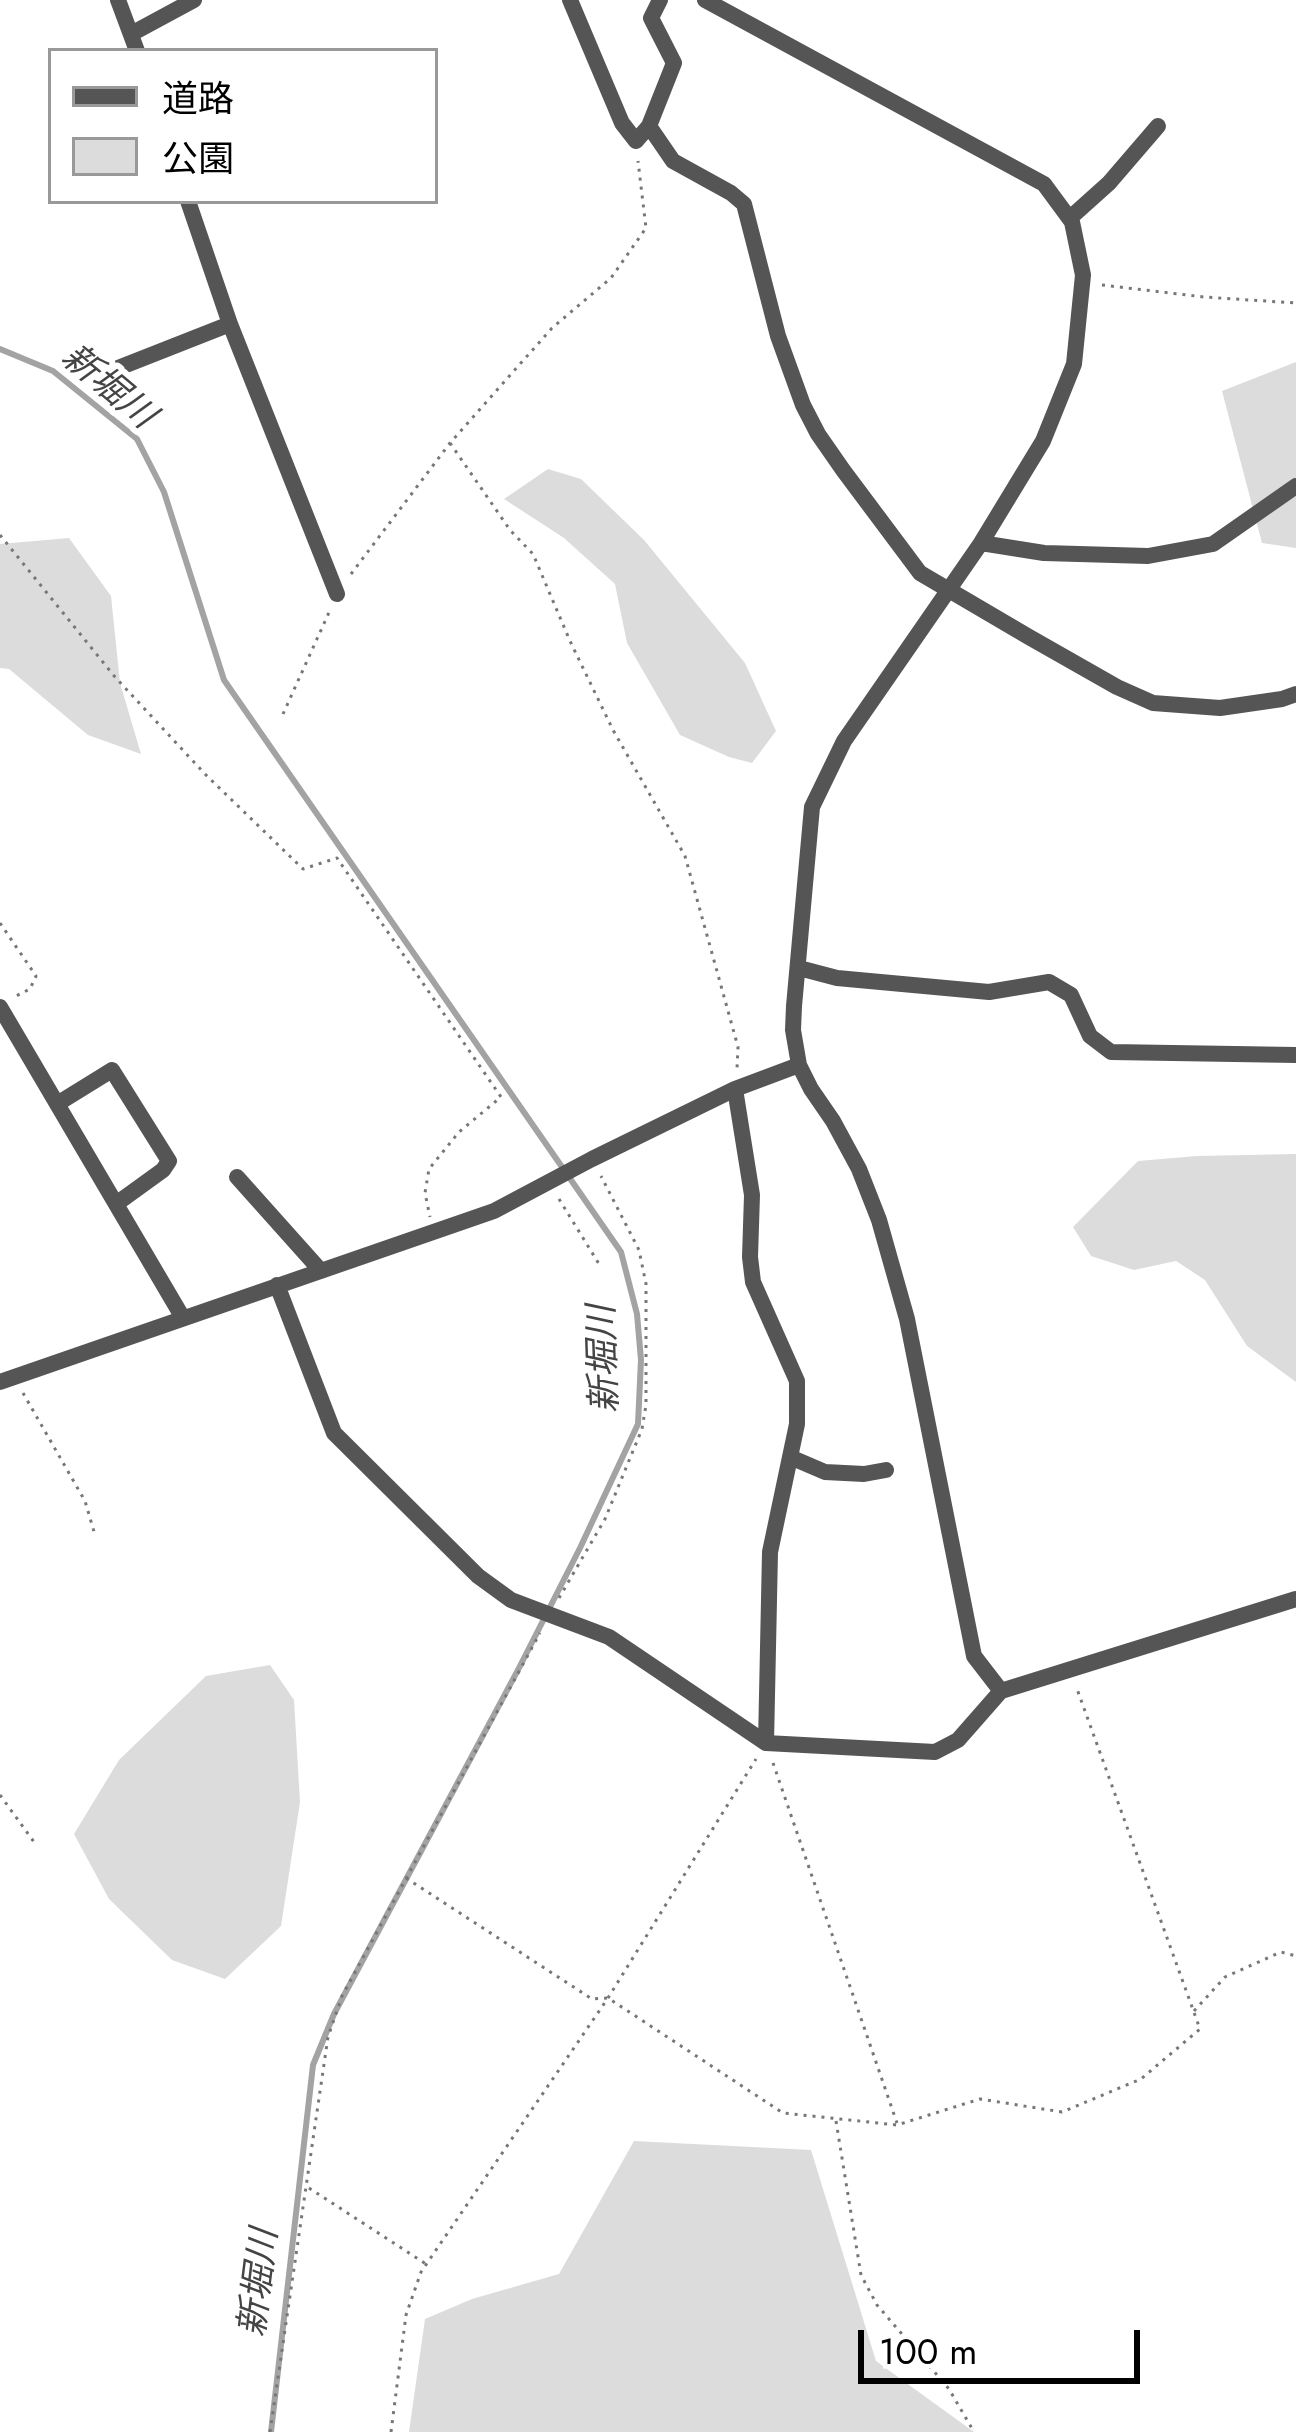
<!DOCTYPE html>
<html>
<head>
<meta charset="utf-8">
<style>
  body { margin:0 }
  #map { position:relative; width:1296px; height:2432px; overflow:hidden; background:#fff; font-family:Jost,"Noto Sans JP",sans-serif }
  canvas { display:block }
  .legend { position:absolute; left:48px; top:48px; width:390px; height:156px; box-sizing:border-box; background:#fff; border:3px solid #999; margin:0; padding:15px 21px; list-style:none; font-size:36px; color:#000 }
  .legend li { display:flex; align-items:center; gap:24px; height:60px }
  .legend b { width:60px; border:3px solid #999 }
  .scale { position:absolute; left:858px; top:2330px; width:282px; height:54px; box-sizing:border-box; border:6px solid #000; border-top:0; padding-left:15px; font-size:36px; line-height:42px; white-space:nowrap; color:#000; -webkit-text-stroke:9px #fff; paint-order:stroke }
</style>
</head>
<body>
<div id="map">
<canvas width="1296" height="2432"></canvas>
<ul class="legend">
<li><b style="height:15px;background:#555"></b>道路</li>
<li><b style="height:33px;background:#dcdcdc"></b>公園</li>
</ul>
<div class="scale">100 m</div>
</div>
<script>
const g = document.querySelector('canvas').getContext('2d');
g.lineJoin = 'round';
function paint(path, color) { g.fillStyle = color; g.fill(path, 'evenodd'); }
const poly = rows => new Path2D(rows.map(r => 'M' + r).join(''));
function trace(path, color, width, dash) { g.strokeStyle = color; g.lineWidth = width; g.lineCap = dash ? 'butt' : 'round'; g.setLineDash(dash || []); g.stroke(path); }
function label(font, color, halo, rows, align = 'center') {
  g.font = font + ' Jost,"Noto Sans JP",sans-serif'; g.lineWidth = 12; g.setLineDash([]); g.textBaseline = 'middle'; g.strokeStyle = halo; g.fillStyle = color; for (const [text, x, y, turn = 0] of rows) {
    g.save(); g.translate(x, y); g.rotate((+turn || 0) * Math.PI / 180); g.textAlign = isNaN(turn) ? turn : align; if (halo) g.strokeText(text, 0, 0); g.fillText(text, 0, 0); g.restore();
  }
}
paint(poly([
  [1296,362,1296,548,1262,543,1222,391],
  [548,469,581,479,644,540,745,663,776,731,752,763,729,757,680,735,627,643,615,584,564,538,504,499],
  [69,538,111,596,120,683,141,754,88,735,9,669,0,668,0,544],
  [1296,1154,1296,1382,1247,1346,1205,1280,1176,1261,1134,1270,1091,1256,1073,1227,1138,1161,1197,1156],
  [270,1665,294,1700,300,1802,281,1926,225,1979,172,1960,109,1899,74,1834,119,1760,206,1676],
  [634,2141,811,2150,876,2361,974,2432,409,2432,425,2319,472,2299,559,2274]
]), '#dcdcdc');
trace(poly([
  [0,349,53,371,137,439,164,492,224,680,621,1252,637,1314,641,1360,638,1424,580,1548,519,1668,334,2014,313,2065,271,2432]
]), '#a3a3a3', 6);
trace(poly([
  [1102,285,1204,297,1296,303],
  [450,443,510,530,533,554,570,641,613,730,685,856,738,1047,737,1069],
  [0,535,115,677,205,774,303,869,337,858,501,1097,459,1132,429,1169,425,1193,430,1217],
  [351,574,450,443,552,328,611,278,646,228,638,161],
  [283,714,331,608],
  [0,923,36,976,30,989,16,996],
  [559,1199,599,1264],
  [23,1393,85,1501,95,1535],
  [559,1598,605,1519,642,1429,646,1405,646,1284,639,1250,601,1176],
  [773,1763,897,2123],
  [0,1795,34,1842],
  [406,1878,592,1999,608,1998,783,2113,897,2125,980,2099,1062,2112,1141,2079,1200,2029,1077,1689],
  [1194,2011,1225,1977,1281,1952,1296,1956],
  [836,2121,861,2275,877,2305,949,2389,974,2432],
  [309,2188,426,2264],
  [270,2432,328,2037,342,1996,540,1633],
  [391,2432,406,2315,421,2272,608,1998,756,1759]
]), '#777', 3, [3, 6]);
trace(poly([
  [118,0,137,51],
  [570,0,622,123,636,141,649,126,674,63,651,18,660,0],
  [705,0,1044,184,1072,222,1083,275,1074,364,1043,441,981,543,844,741,812,807,794,1006,793,1030,799,1065,811,1089,833,1121,859,1169,879,1220,907,1319,974,1656,1001,1691],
  [131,34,194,0],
  [649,126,673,161,731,193,744,204,778,336,803,405,818,434,843,470,920,573,1029,637,1117,687,1153,703,1220,708,1282,699,1296,694],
  [188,201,230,324,337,594],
  [1070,218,1109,183,1158,126],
  [108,372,230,324],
  [981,543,1044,553,1148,556,1213,544,1296,486],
  [799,968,837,978,989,992,1049,982,1071,995,1090,1036,1111,1052,1296,1055],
  [0,1007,183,1318],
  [735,1089,752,1195,750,1257,753,1282,797,1381,797,1424,770,1552,766,1743],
  [57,1104,112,1070,169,1161,163,1170,116,1204],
  [237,1177,321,1271],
  [277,1285,334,1433,478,1576,511,1600,609,1637,766,1743,935,1752,958,1740,1001,1691,1296,1599],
  [0,1382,494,1211,592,1159,735,1089,799,1065],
  [790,1457,825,1472,864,1474,886,1470]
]), '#555', 16);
label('italic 36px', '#444', '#fff', [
  ["新堀川",107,388,40],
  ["新堀川",606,1359,-92],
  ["新堀川",261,2283,-83]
]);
</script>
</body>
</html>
